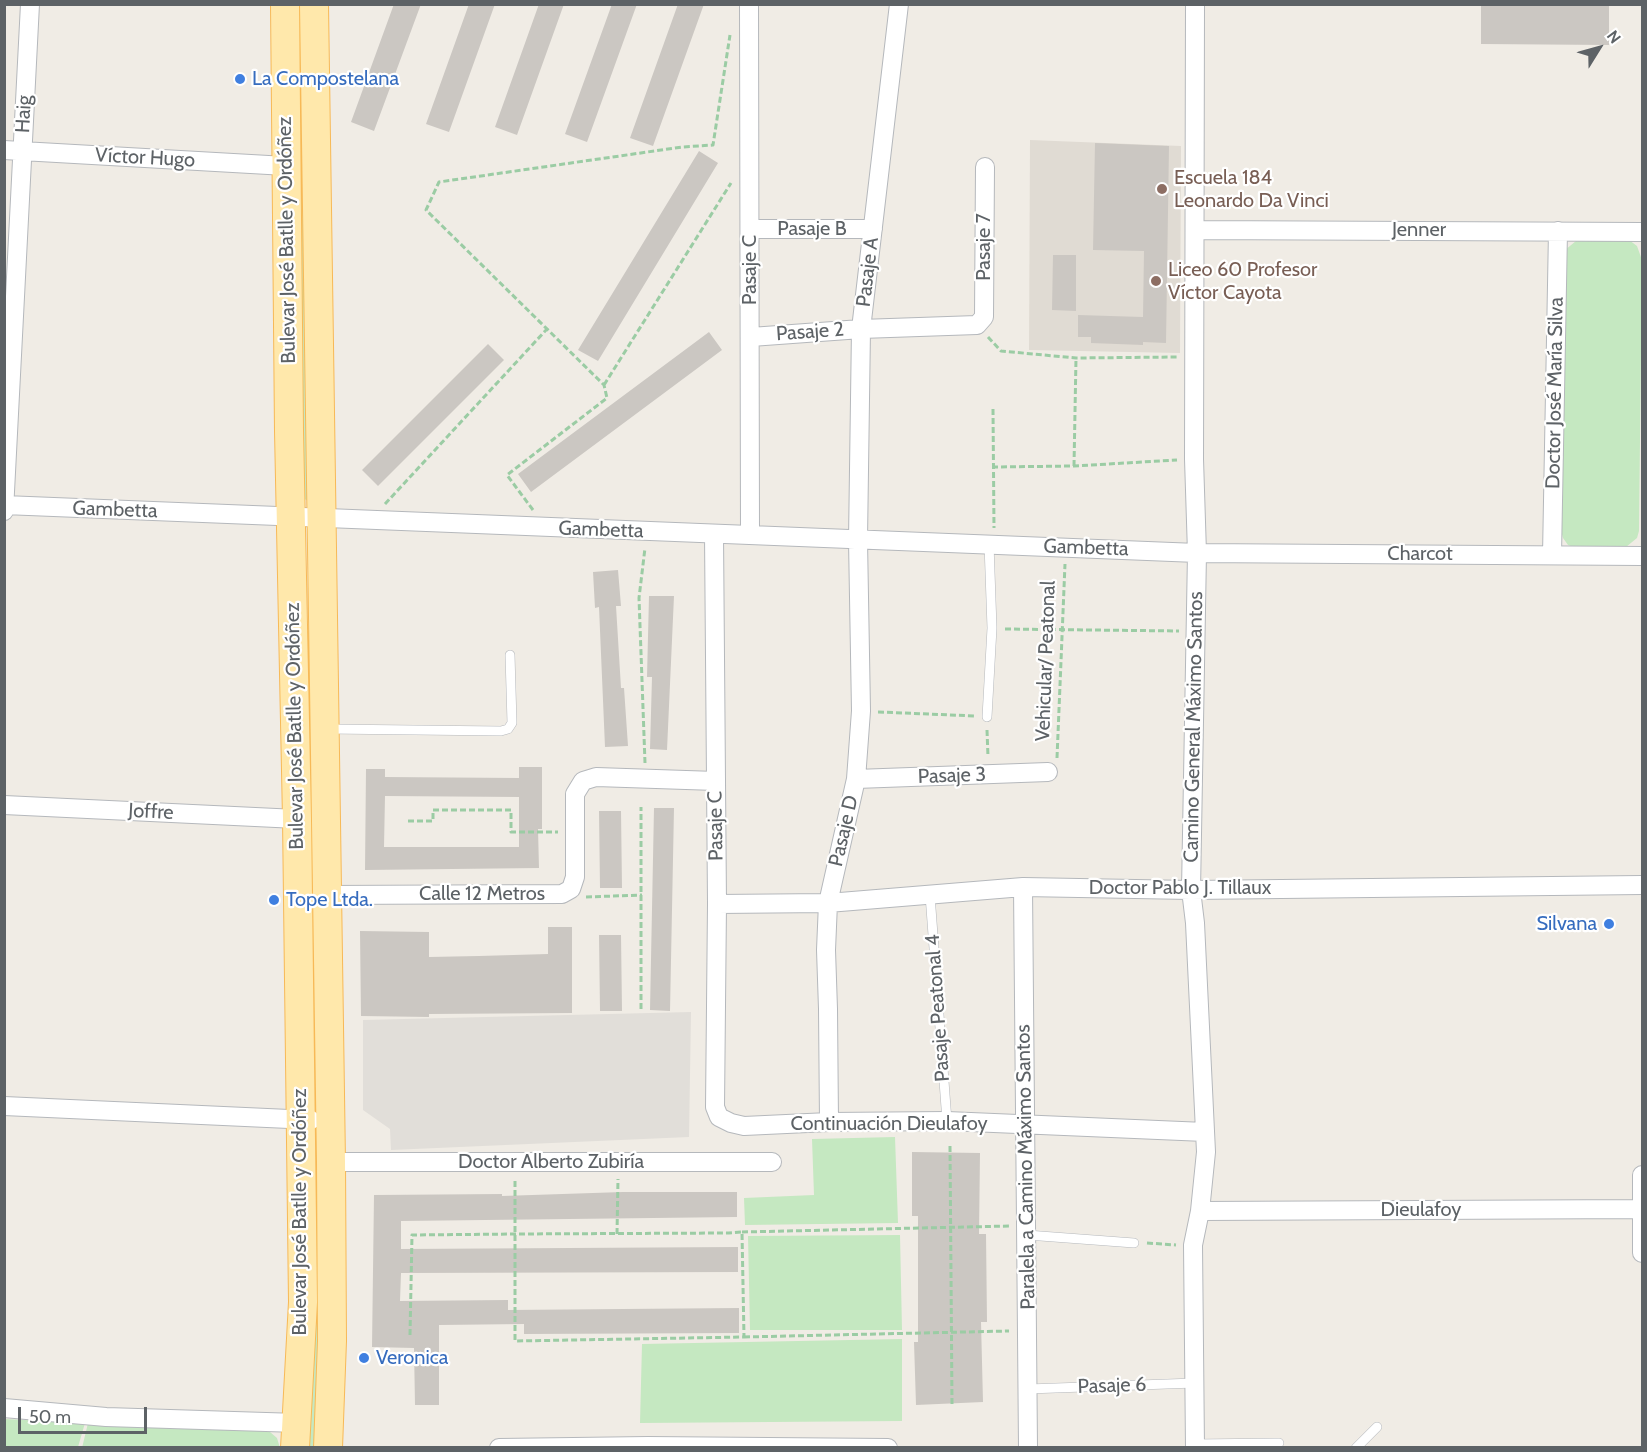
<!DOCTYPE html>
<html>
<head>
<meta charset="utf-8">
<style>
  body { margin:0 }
  #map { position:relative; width:1647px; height:1452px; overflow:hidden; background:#f0ece5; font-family:Cabin,sans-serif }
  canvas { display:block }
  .frame { position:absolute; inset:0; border:6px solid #5d6266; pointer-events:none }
  .north { position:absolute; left:1569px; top:18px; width:60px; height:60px; -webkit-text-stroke:4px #fff; paint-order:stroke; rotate:53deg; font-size:16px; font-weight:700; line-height:24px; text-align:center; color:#5d6266 }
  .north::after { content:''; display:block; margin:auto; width:21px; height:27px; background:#5d6266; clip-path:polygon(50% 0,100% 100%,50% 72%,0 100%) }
  .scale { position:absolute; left:18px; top:1407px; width:129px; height:27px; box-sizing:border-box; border:3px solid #5d6266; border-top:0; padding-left:8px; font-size:18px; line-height:21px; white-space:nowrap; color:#5d6266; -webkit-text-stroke:4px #fff; paint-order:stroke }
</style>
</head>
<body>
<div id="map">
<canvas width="1647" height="1452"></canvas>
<div class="frame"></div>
<div class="north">N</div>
<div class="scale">50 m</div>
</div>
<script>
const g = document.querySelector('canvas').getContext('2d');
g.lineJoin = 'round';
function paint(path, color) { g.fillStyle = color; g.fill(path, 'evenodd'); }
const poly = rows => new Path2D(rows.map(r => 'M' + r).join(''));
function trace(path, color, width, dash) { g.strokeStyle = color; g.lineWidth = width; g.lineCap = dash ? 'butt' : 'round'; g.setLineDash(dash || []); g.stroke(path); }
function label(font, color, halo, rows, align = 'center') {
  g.font = font + ' Cabin,sans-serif'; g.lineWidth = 4.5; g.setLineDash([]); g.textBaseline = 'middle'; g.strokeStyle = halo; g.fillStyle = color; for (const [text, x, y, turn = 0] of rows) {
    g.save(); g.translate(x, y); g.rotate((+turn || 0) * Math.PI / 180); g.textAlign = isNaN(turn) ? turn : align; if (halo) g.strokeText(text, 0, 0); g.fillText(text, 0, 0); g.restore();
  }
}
paint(poly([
  [691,1012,689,1137,391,1150,390,1129,363,1110,363,1020]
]), '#e1ded9');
paint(poly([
  [1030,140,1181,146,1180,353,1029,350]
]), '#e0dbd3');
paint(poly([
  [295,5,303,5,308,501,303,498],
  [1629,240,1637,246,1642,260,1639,531,1637,538,1626,547,1576,548,1568,545,1563,538,1560,527,1565,250,1576,241],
  [315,1132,318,1132,322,1336,315,1447,305,1448],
  [895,1137,898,1223,745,1225,744,1198,814,1195,812,1139],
  [900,1235,902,1330,750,1330,748,1236],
  [902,1339,902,1421,640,1423,642,1344],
  [5,1419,85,1423,78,1447,5,1448],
  [88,1423,261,1430,270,1432,277,1438,280,1448,82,1448]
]), '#c5e8c1');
paint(poly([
  [394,4,421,4,374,131,351,122],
  [469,4,495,4,449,132,426,124],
  [539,4,564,4,517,135,495,127],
  [612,4,637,4,587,142,565,134],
  [678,4,704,4,653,146,630,138],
  [1481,4,1609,4,1609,45,1481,44],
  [1095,143,1169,146,1166,343,1143,342,1143,345,1091,343,1091,337,1078,337,1078,315,1143,317,1144,251,1093,250],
  [699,151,718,163,598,361,578,350],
  [1053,255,1076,255,1076,311,1052,310],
  [709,332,722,350,531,492,518,474],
  [488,344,504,360,378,486,362,470],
  [618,570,621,606,616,606,621,688,624,688,628,746,605,747,599,607,595,608,593,572],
  [649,596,674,596,667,750,650,749,652,677,647,677],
  [519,767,542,767,542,829,538,829,539,868,365,870,366,769,385,769,385,777,519,778],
  [385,796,519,797,519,847,384,847],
  [654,808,674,808,670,1011,650,1010],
  [599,811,621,811,622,888,600,888],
  [548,927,572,927,572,1013,429,1014,429,1017,361,1016,360,931,429,932,429,957,479,956,548,954],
  [599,935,621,935,622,1011,600,1011],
  [912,1152,980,1153,979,1234,986,1234,987,1322,981,1322,983,1402,916,1405,914,1342,918,1342,918,1216,912,1216],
  [623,1192,737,1192,737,1217,401,1221,401,1249,738,1247,738,1272,401,1273,400,1301,508,1300,508,1310,739,1308,739,1333,524,1334,524,1324,439,1325,439,1405,415,1405,414,1348,372,1347,374,1195,502,1194,502,1196]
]), '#cbc7c2');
const lane = poly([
  [987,717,992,628,989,544],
  [328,729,501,731,508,729,512,723,510,655],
  [930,895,947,1121],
  [1027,1235,1134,1243],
  [1028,1389,1195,1383],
  [1195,1444,1279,1443],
  [1356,1448,1377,1427]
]);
const street = poly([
  [749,4,750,535],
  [1195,4,1194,459,1197,553,1191,890,1195,923,1206,1152,1200,1211,1193,1245,1195,1448],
  [4,150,286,166],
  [750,229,873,229],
  [1195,230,1642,232],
  [751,337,861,329,977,325,984,317,985,167],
  [4,505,1197,553,1642,556],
  [4,511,30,4],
  [714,534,717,904,715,1107,719,1117,731,1123,744,1126,829,1122,947,1121,1205,1132],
  [1552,555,1558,231],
  [856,779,1048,772],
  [4,805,297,819],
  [1023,887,1028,1448],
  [327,895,562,894,571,889,575,877,575,794,583,781,596,777,716,781],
  [717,904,828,903,1023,887,1191,890,1642,885],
  [4,1106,311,1120],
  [829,1122,828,1009,826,950,828,903,856,779,861,711,858,540,861,329,899,4],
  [331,1162,772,1162],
  [1642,1175,1642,1253],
  [1200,1211,1642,1209],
  [4,1408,106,1417,298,1423],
  [499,1448,648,1446,888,1448]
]);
const primary = poly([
  [285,4,289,431,297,819,303,1302,295,1448],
  [314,4,331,1162,332,1341,328,1448]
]);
trace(lane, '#b5b8bc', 10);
trace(street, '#b5b8bc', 20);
trace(primary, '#f7b957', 30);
trace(poly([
  [988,337,1001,351,1076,358,1179,357],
  [604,385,731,183],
  [993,409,994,528],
  [1074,466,1076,358],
  [992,467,1074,466,1177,460],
  [385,504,547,329],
  [533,510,507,475,607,398,604,385,426,210,439,182,682,147,713,145,730,35],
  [1005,629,1179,631],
  [878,712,976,716],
  [987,730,988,757],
  [1057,758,1065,564],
  [645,763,639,598,645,548],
  [408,821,433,821,433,810,511,810,511,832,558,832],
  [586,897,642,895],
  [641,1009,641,807],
  [950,1146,952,1404],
  [742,1232,1010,1226],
  [617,1234,618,1179],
  [1147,1243,1176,1245],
  [410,1335,412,1235,515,1234,729,1233,742,1232,744,1337,515,1341,515,1180],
  [744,1337,1009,1331]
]), '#9bcca4', 3, [6, 3]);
trace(lane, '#fff', 9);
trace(street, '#fff', 18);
trace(primary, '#ffe8ab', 28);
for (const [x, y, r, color] of [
  [240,79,6,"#3f7fe0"],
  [1162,189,6,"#8d6e63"],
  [1156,281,6,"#8d6e63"],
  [274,900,6,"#3f7fe0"],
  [1609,924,6,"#3f7fe0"],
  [364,1358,6,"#3f7fe0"]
]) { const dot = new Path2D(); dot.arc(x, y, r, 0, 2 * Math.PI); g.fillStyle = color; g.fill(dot); trace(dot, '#fff', 2); }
label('20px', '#366cbe', '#fff', [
  ["La Compostelana",252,79],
  ["Tope Ltda.",286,900],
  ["Silvana",1597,924,"right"],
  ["Veronica",376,1358]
], 'left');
label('20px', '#5d6266', '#fff', [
  ["Haig",24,114,-87],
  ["Víctor Hugo",145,158,3],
  ["Pasaje B",812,229],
  ["Jenner",1419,230],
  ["Bulevar José Batlle y Ordóñez",287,240,-91],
  ["Pasaje 7",984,247,-90],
  ["Pasaje C",750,270,-90],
  ["Pasaje A",868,272,-83],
  ["Pasaje 2",810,332,-4],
  ["Doctor José María Silva",1555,393,-89],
  ["Gambetta",115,510,2],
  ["Gambetta",601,530,2],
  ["Gambetta",1086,548,2],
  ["Charcot",1420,554],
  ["Vehicular/ Peatonal",1046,661,-88],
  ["Bulevar José Batlle y Ordóñez",295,726,-91],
  ["Camino General Máximo Santos",1194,727,-89],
  ["Pasaje 3",952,776,-2],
  ["Joffre",151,812,3],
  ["Pasaje C",716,826,-91],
  ["Pasaje D",844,831,-77],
  ["Doctor Pablo J. Tillaux",1180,888],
  ["Calle 12 Metros",482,894],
  ["Pasaje Peatonal 4",938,1008,-94],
  ["Continuación Dieulafoy",889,1124],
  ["Doctor Alberto Zubiría",551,1162],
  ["Paralela a Camino Máximo Santos",1026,1167,-91],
  ["Dieulafoy",1421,1210],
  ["Bulevar José Batlle y Ordóñez",300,1212,-90],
  ["Pasaje 6",1112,1386,-2]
]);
label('20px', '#785e54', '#fff', [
  ["Escuela 184",1174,178],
  ["Leonardo Da Vinci",1174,201],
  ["Liceo 60 Profesor",1168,270],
  ["Víctor Cayota",1168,293]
], 'left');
</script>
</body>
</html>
